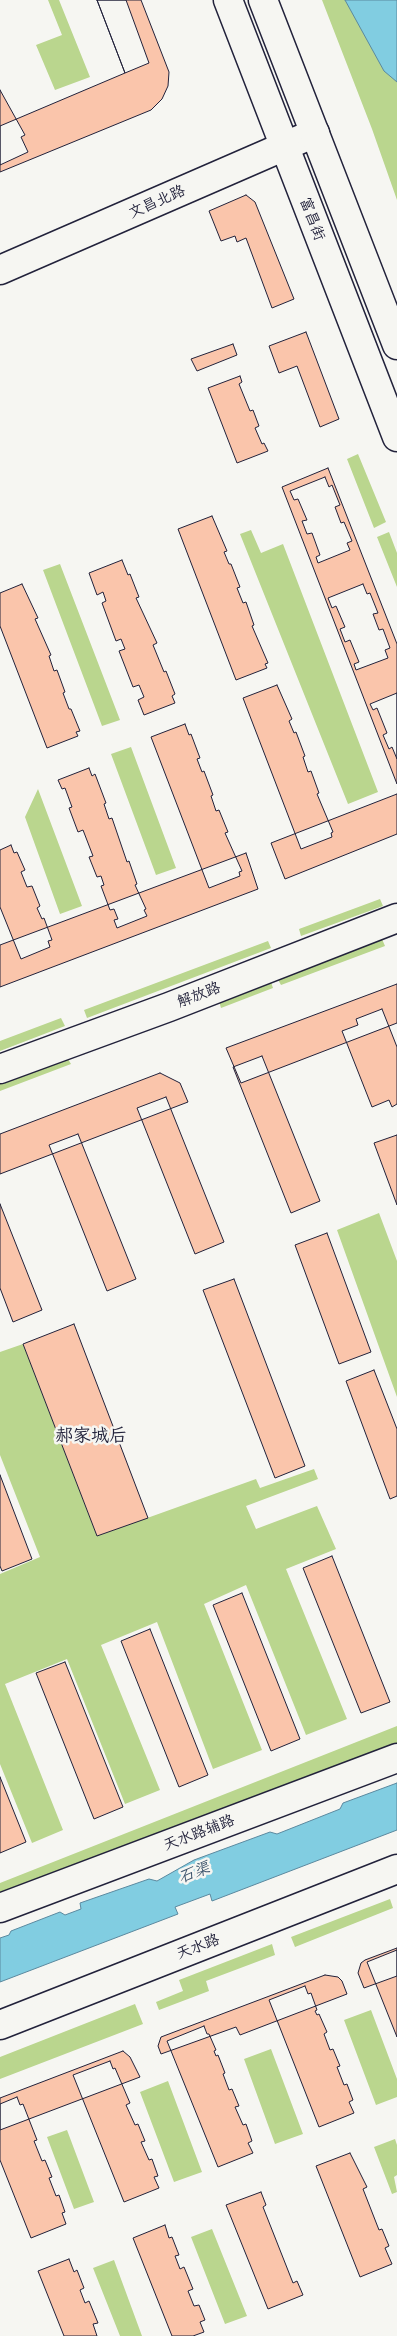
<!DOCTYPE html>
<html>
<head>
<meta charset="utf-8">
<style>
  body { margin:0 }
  canvas { display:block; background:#f6f6f2 }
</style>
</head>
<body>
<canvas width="397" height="2336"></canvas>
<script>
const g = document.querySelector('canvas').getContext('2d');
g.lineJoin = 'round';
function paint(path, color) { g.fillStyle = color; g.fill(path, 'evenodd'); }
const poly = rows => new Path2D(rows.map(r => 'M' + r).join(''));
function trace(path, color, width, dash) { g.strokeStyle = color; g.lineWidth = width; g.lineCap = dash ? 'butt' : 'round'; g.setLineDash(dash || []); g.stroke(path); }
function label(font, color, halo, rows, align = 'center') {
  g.font = font + ' Delius,"LXGW WenKai TC",sans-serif'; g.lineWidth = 5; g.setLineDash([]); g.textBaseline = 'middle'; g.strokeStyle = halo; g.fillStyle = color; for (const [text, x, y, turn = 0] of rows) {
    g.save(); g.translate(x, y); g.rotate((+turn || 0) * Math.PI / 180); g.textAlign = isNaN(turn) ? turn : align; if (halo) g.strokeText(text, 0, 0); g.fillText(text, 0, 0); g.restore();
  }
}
paint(poly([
  [48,0,59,0,90,77,55,90,36,45,62,35],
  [322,0,397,0,397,200,372,129],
  [358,454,386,522,374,528,347,459],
  [251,530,261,553,283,544,378,792,348,804,240,534],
  [389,532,397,553,397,587,377,537],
  [60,564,120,720,102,726,43,570],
  [131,747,176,868,156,875,111,754],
  [38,789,82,906,60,914,25,817],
  [380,899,383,906,301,936,299,929],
  [382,939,385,946,281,985,277,978],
  [268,941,271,948,87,1018,84,1010],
  [271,982,273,988,221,1008,219,1001],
  [61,1018,65,1026,0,1051,0,1041],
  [68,1059,71,1064,0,1091,0,1084],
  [379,1213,397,1261,397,1397,337,1230],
  [23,1344,97,1536,256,1479,260,1488,314,1469,318,1479,246,1506,256,1529,317,1506,336,1549,286,1569,347,1719,306,1735,246,1585,204,1604,262,1750,213,1769,157,1622,101,1645,160,1790,125,1804,67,1659,5,1684,63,1830,32,1843,0,1764,0,1574,40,1557,0,1455,0,1352],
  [397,1726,397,1744,0,1898,0,1883],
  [390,1899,393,1908,295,1947,291,1937],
  [272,1944,275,1955,206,1981,209,1991,159,2010,156,2002,183,1991,179,1980],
  [135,2004,143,2024,0,2079,0,2057],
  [371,2010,397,2079,397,2097,376,2105,344,2020],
  [271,2049,303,2134,275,2144,244,2059],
  [168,2081,202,2172,174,2182,140,2092],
  [67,2130,94,2202,74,2209,47,2137],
  [395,2139,397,2145,397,2175,394,2177,397,2192,392,2194,374,2147],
  [212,2229,247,2316,225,2324,191,2237],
  [114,2260,142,2336,120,2336,93,2268]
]), '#bad68e');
const water = poly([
  [345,0,397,0,397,82,384,71,345,0],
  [397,1783,397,1830,212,1901,210,1894,175,1907,178,1914,0,1982,0,1938,9,1935,11,1931,60,1912,65,1915,81,1909,80,1903,149,1879,157,1881,194,1860,270,1832,277,1834,340,1809,343,1803,397,1783]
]);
paint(water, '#81cde1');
trace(water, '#5b899f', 1);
const building = poly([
  [97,0,141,0,169,72,168,86,162,99,151,110,0,172,0,126,125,73,97,0],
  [97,0,126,0,149,63,125,73,97,0],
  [0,90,25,135,21,137,28,152,0,165,0,90],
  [246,195,255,202,294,299,272,308,246,238,237,242,235,236,221,241,209,211,246,195],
  [306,332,339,419,320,427,297,366,279,373,269,346,306,332],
  [233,344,237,355,197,371,191,359,233,344],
  [240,376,242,382,239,384,250,411,253,410,259,426,255,428,262,444,264,443,268,451,237,463,208,388,240,376],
  [328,468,397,644,397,784,282,487,328,468],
  [325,477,329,487,332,485,340,505,335,507,341,523,344,522,352,541,347,543,350,550,318,563,316,557,320,555,312,533,307,534,302,521,307,520,298,499,294,500,290,491,325,477],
  [212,516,227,551,224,552,229,564,231,564,240,587,237,588,243,603,246,602,254,625,252,626,268,663,265,664,267,668,236,680,178,529,212,516],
  [122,560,128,575,130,574,139,597,136,598,157,643,153,645,164,672,166,671,175,694,172,696,175,703,144,715,138,700,144,697,139,685,133,687,119,651,125,649,121,639,116,641,102,603,106,601,103,592,97,595,89,573,122,560],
  [22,584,38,618,35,619,51,655,49,656,54,671,57,670,65,692,63,693,69,709,71,709,80,731,76,732,78,736,47,748,0,626,0,593,22,584],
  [363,584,367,594,370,593,378,613,373,614,379,630,383,629,390,648,385,650,388,658,356,670,354,664,359,662,350,640,345,642,340,629,345,627,336,606,332,608,328,598,363,584],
  [277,685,292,719,289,721,294,733,296,732,305,756,303,757,308,772,311,771,319,793,317,794,333,832,331,833,332,837,301,849,243,698,277,685],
  [397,693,397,759,392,747,389,749,383,735,387,733,377,708,373,710,370,704,397,693],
  [185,724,189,735,191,734,200,758,197,759,202,772,204,771,213,795,211,796,216,811,219,810,228,832,225,833,242,871,239,872,240,876,209,888,151,737,185,724],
  [89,768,92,776,95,774,106,803,104,804,109,819,112,818,127,862,129,861,137,884,135,885,146,909,144,910,147,916,117,928,114,920,118,919,114,909,110,910,101,886,104,885,101,876,97,877,89,857,93,856,83,830,78,832,69,808,72,807,65,788,62,789,58,780,89,768],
  [397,794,397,834,285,879,271,843,397,794],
  [11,845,14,853,17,852,25,870,21,872,27,887,32,886,40,906,37,908,42,919,44,918,52,940,48,941,50,947,21,959,0,907,0,850,11,845],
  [246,853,258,889,0,987,0,945,246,853],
  [397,984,397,1023,241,1083,226,1048,397,984],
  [382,1009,397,1047,397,1104,392,1107,389,1100,372,1107,342,1031,358,1025,356,1019,382,1009],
  [262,1056,320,1201,291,1213,233,1067,262,1056],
  [160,1073,180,1083,188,1102,0,1174,0,1134,160,1073],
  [166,1097,224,1242,195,1254,137,1108,166,1097],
  [78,1134,136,1279,107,1291,49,1145,78,1134],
  [397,1135,397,1205,374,1143,397,1135],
  [0,1204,42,1310,13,1322,0,1288,0,1204],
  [327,1233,371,1352,339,1364,295,1245,327,1233],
  [234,1279,305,1466,275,1478,203,1290,234,1279],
  [74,1324,148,1518,97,1536,23,1344,74,1324],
  [374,1370,397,1429,397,1496,390,1499,346,1381,374,1370],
  [0,1475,32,1559,2,1571,0,1566,0,1475],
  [332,1556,390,1702,361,1713,303,1568,332,1556],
  [242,1593,300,1739,271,1751,213,1605,242,1593],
  [150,1629,208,1775,179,1787,121,1641,150,1629],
  [65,1662,123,1807,94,1819,36,1673,65,1662],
  [0,1777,26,1842,0,1853,0,1777],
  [397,1948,397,1976,364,1988,358,1973,361,1963,365,1960,397,1948],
  [397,1950,397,2037,367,1962,397,1950],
  [325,1975,338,1977,342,1981,347,1994,240,2035,236,2027,161,2054,158,2046,161,2037,325,1975],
  [305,1986,308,1994,311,1993,317,2010,315,2011,317,2015,319,2014,327,2032,324,2034,330,2050,333,2049,340,2066,337,2067,344,2085,347,2084,353,2100,349,2102,354,2113,319,2127,269,2000,305,1986],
  [204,2026,207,2034,209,2034,216,2050,214,2051,216,2056,218,2055,225,2073,223,2074,229,2090,232,2089,239,2106,235,2107,243,2125,246,2124,252,2141,248,2143,253,2153,218,2167,167,2041,204,2026],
  [123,2051,130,2057,140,2077,0,2130,0,2098,123,2051],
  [110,2061,113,2069,115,2068,130,2103,126,2105,135,2125,138,2124,145,2141,141,2142,149,2160,152,2159,158,2176,154,2177,159,2188,124,2202,73,2075,110,2061],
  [17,2097,20,2105,23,2104,37,2140,34,2141,42,2161,45,2160,52,2177,49,2178,56,2196,59,2195,65,2212,62,2213,66,2224,31,2238,0,2160,0,2104,17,2097],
  [350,2153,367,2187,363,2189,379,2230,382,2229,389,2246,385,2248,392,2264,360,2277,316,2166,350,2153],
  [261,2192,266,2205,263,2207,293,2283,297,2281,303,2295,268,2309,226,2205,261,2192],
  [165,2225,169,2238,172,2237,179,2255,175,2256,180,2269,184,2267,193,2289,188,2291,194,2306,199,2305,205,2320,200,2322,204,2332,193,2336,172,2336,133,2238,165,2225],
  [69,2259,74,2272,77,2270,84,2288,80,2290,85,2303,89,2301,98,2323,93,2324,97,2336,64,2336,38,2271,69,2259]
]);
paint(building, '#fac5ab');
trace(building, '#22223b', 1);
const secondary = poly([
  [0,270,315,133],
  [0,1069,169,1007,397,918],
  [0,1908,397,1758],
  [0,2025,397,1869]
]);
const primary = poly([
  [228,0,397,437],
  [263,0,397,345]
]);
trace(secondary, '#22223b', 31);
trace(primary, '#22223b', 31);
trace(secondary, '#f6f6f2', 28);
trace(primary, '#f6f6f2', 28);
label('15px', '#22223b', '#f6f6f2', [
  ["文昌北路",157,202,-24],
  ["富昌街",312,219,69],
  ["解放路",199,995,-21],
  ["天水路辅路",199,1833,-21],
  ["天水路",198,1947,-21]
]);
label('italic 16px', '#3e556d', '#f6f6f2', [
  ["石渠",194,1873,-21]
]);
label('18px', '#22223b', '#f6f6f2', [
  ["郝家城后",91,1436]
]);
</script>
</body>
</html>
